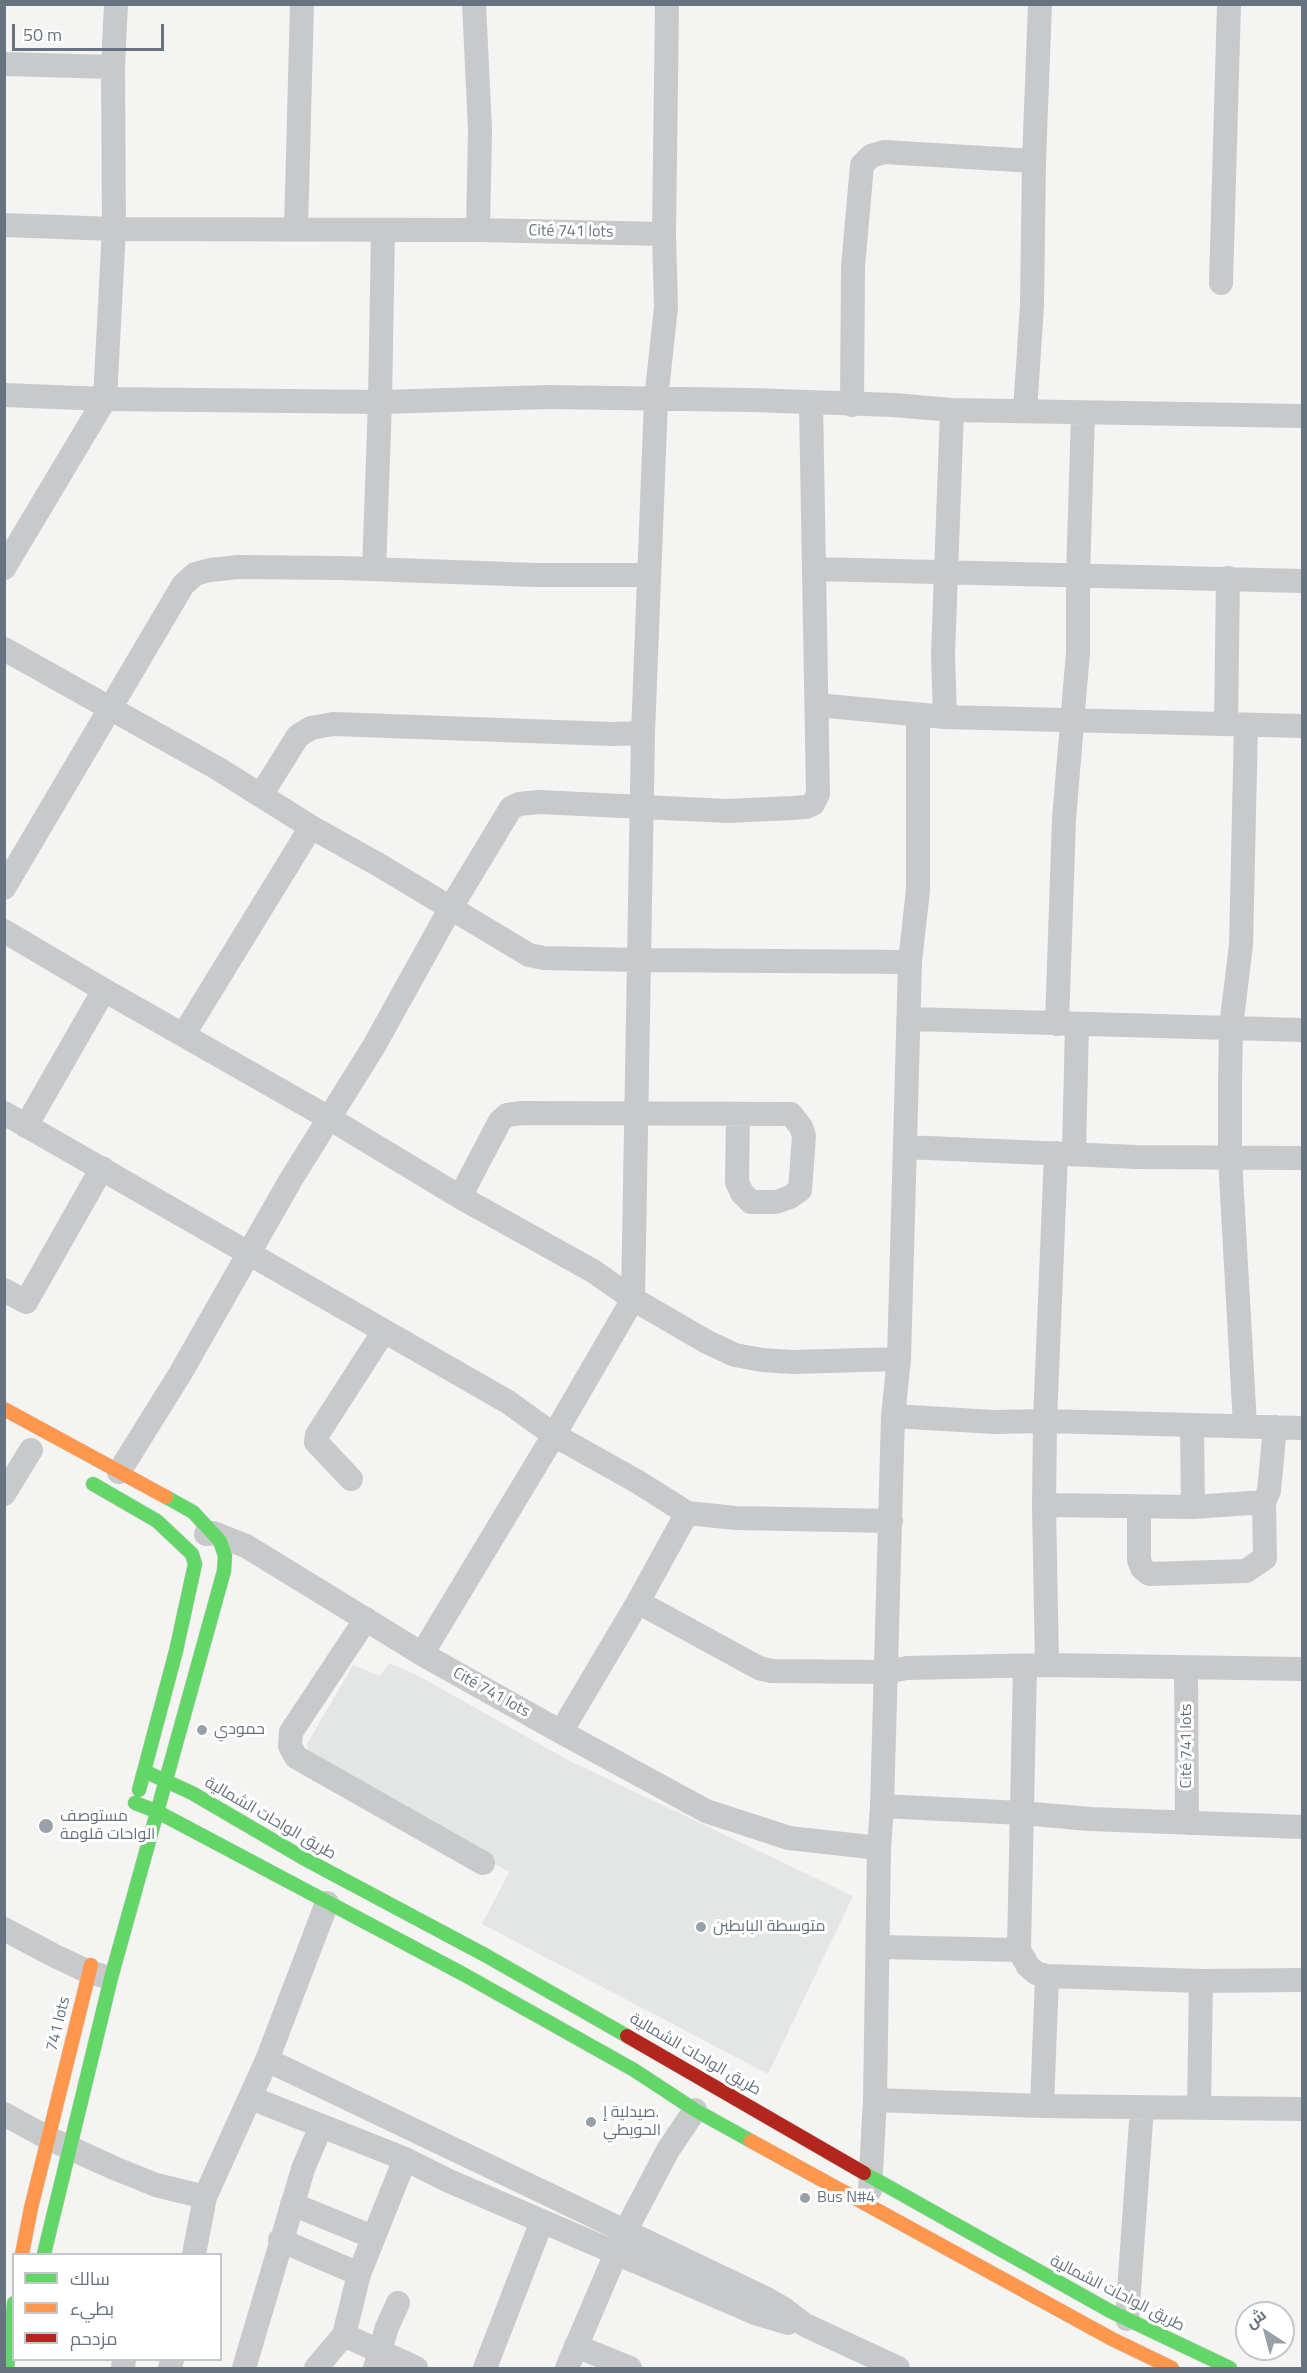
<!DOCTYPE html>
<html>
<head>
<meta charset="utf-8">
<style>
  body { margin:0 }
  #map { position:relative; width:1307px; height:2373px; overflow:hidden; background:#f4f4f3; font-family:"Titillium Web",Cairo,sans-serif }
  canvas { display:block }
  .frame { position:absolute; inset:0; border:6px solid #677380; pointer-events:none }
  .legend { position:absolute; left:12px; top:2253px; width:210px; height:108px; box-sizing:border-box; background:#fff; border:2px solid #c2c7cc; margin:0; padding:8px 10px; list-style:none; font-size:18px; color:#677380 }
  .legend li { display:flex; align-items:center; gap:12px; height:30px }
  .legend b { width:30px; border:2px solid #c2c7cc }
  .north { position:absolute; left:1235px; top:2301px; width:60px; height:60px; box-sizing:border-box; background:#fff; border:2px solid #c2c7cc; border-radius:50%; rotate:324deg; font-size:16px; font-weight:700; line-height:24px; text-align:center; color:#677380 }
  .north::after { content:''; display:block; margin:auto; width:21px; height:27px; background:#98a0a8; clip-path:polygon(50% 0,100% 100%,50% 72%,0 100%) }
  .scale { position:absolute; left:12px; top:24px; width:152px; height:27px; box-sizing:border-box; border:3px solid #677380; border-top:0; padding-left:8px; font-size:18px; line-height:21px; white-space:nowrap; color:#677380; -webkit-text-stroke:4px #fff; paint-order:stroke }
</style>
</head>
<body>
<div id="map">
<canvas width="1307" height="2373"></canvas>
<div class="frame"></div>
<ul class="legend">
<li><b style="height:8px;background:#63d668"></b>سالك</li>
<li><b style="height:8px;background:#ff974d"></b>بطيء</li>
<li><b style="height:8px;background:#b3261e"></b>مزدحم</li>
</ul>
<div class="north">ش</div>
<div class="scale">50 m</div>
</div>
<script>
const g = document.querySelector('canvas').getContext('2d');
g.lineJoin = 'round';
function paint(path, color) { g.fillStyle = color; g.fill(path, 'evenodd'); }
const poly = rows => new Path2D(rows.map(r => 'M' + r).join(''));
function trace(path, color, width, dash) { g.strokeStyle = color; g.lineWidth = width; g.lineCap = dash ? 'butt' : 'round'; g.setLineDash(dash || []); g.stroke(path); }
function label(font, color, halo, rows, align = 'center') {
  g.font = font + ' "Titillium Web",Cairo,sans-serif'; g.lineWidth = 6; g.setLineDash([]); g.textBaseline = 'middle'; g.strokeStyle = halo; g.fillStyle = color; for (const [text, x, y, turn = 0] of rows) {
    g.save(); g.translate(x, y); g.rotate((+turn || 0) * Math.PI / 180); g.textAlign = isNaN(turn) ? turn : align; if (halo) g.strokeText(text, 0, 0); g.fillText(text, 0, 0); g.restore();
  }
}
paint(poly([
  [389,1663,415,1674,568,1760,853,1896,768,2074,482,1924,509,1872,310,1759,307,1744,353,1665,380,1676]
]), '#e4e6e5');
const fast = poly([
  [93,1484,157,1521,192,1554,195,1564,176,1651,139,1790],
  [144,1771,192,1793,305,1859,485,1955,627,2036],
  [135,1803,156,1811,463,1974,634,2070,695,2110,751,2141],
  [864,2173,1110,2311,1230,2368],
  [44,2254,111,1978,224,1571,225,1556,220,1541,193,1512,166,1497],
  [7,2368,14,2303]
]);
const slow = poly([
  [4,1409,166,1497],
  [751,2141,1112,2339,1172,2368],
  [22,2254,31,2208,91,1965]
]);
const jam = poly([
  [627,2036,864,2173]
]);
trace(fast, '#d0d0d1', 15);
trace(slow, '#d0d0d1', 15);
trace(jam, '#d0d0d1', 15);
trace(poly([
  [474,4,480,129,478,230],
  [4,64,113,67],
  [4,225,114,229,478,230,664,234],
  [296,229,302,4],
  [1221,283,1229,4],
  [4,395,105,399,380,402,548,397,751,400,894,405,952,410,1302,416],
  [852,405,853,267,862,165,871,156,884,152,1034,161],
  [1025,411,1032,305,1034,161,1040,4],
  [4,568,105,399,114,229,113,67,116,4],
  [374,569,380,402,383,231],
  [815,569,1302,581],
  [4,649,217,768,311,827,379,865,529,955,544,958,638,960,910,962],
  [817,705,945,717,1302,726],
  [945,717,943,655,952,410],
  [1226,724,1228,578],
  [261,795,298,736,311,728,333,724,612,734,643,733],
  [4,888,183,585,195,574,210,570,238,567,342,568,536,575,649,575],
  [4,931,104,990,329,1118,460,1197,593,1271,633,1299,707,1342,735,1355,762,1360,792,1362,899,1359],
  [910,1019,1302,1030],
  [1057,1024,1064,819,1078,652,1078,576,1083,414],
  [184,1034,311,827],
  [4,1113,508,1402,554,1435,638,1482,687,1513,736,1518,891,1521],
  [26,1126,104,990],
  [905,1147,1136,1157,1302,1158],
  [1074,1153,1077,1025],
  [460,1197,500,1121,507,1115,522,1113,791,1114,801,1127,804,1136,800,1190,790,1197,776,1202,751,1202,742,1193,737,1182,738,1114],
  [4,1290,26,1302,102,1168],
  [893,1416,994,1422,1045,1421,1302,1428],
  [1245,1425,1230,1158,1230,1083,1231,1027,1241,945,1246,725],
  [1192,1427,1193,1507],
  [119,1472,180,1374,290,1181,374,1046,450,909,511,808,519,804,539,802,727,811,792,808,806,807,813,804,818,794,811,403],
  [351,1479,316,1442,317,1435,384,1331],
  [4,1494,31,1450],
  [1044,1505,1193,1507,1264,1502,1269,1491,1275,1427],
  [1139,1507,1139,1560,1142,1568,1149,1574,1246,1571,1265,1558,1264,1502],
  [687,1513,638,1602,561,1732,706,1811,789,1838,879,1848],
  [206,1534,213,1533,246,1546,422,1654,554,1435,633,1299,643,733,656,400,666,307,664,234,667,4],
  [638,1602,759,1668,771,1671,885,1672,907,1668,1047,1665,1302,1669],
  [366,1619,291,1732,290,1746,296,1757,483,1863],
  [422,1654,561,1732],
  [1047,1665,1044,1505,1045,1421,1056,1153],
  [1025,1666,1019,1950,1028,1966,1036,1973,1047,1976,1201,1981,1302,1980],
  [1186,1669,1187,1823],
  [882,1806,1021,1813,1090,1819,1302,1827],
  [4,1929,55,1956,89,1972,103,1976],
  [879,1947,1019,1950],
  [267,2060,765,2298,784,2309,805,2325,898,2368],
  [251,2098,405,2159,449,2181,755,2313,788,2323],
  [875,2100,1042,2106,1302,2109],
  [1042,2106,1047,1976],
  [1199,2108,1201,1981],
  [4,2114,48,2138,114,2168,156,2185,205,2197,267,2060,327,1903],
  [870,2190,875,2100,879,1848,882,1806,893,1416,899,1359,910,962,918,890,918,715],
  [292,2204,373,2237],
  [280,2240,359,2274],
  [194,2254,205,2197],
  [1127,2319,1142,2107],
  [344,2335,416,2368],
  [576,2346,630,2368],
  [123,2368,124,2360],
  [170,2368,172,2360],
  [244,2368,303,2169,321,2126],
  [316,2368,344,2335,359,2274,405,2159],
  [375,2368,387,2327,398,2303],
  [485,2368,542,2221],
  [567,2368,626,2230,668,2150,695,2110]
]), '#c8c9ca', 24);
trace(fast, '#63d668', 14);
trace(slow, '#ff974d', 14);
trace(jam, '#b3261e', 14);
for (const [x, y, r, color] of [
  [202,1730,6,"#98a0a8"],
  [46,1826,8,"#98a0a8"],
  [701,1927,6,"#98a0a8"],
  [591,2122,6,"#98a0a8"],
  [805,2198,6,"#98a0a8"]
]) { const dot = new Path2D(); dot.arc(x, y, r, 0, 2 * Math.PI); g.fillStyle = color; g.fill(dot); trace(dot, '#fff', 2); }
label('16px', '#677380', '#fff', [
  ["Cité 741 lots",571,232,1],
  ["Cité 741 lots",491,1693,29],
  ["Cité 741 lots",1187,1746,-90],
  ["طريق الواحات الشمالية",270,1819,30],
  ["741 lots",59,2024,-76],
  ["طريق الواحات الشمالية",695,2055,30],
  ["طريق الواحات الشمالية",1117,2294,27]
]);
label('16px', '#677380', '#fff', [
  ["حمودي",214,1730],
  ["مستوصف",60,1817],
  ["الواحات قلومة",60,1835],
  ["متوسطة البابطين",713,1927],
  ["صيدلية إ.",603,2113],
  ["الحويطي",603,2131],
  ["Bus N#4",817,2198]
], 'left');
</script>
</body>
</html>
